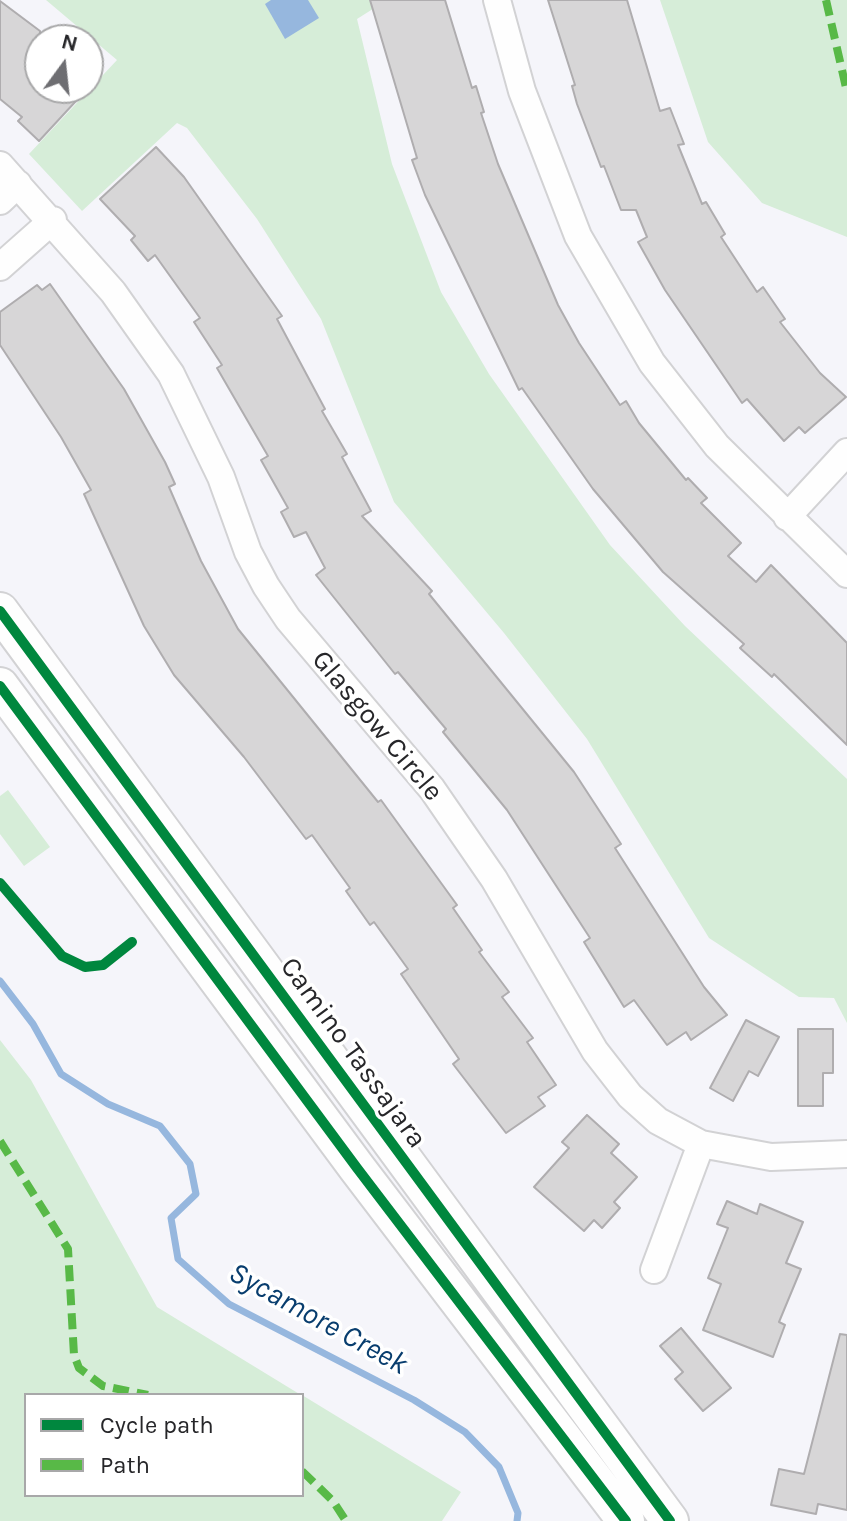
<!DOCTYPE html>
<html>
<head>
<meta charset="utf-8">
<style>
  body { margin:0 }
  #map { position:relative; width:847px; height:1521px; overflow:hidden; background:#f5f5fa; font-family:Karla,sans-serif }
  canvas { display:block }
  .legend { position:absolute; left:24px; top:1393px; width:280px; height:104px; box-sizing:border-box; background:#fff; border:2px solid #a8a8a9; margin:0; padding:10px 14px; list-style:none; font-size:24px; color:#262629 }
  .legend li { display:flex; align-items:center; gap:16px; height:40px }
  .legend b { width:40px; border:2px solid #a8a8a9 }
  .north { position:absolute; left:24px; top:24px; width:80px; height:80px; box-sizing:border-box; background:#fff; border:2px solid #a8a8a9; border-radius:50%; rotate:15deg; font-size:22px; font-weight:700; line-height:32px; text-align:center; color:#262629 }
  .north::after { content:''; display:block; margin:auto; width:28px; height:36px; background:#6e6e72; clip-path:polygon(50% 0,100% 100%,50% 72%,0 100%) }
</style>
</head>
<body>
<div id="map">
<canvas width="847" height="1521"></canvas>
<ul class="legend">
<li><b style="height:10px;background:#00873e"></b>Cycle path</li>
<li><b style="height:10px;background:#58b947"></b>Path</li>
</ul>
<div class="north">N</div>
</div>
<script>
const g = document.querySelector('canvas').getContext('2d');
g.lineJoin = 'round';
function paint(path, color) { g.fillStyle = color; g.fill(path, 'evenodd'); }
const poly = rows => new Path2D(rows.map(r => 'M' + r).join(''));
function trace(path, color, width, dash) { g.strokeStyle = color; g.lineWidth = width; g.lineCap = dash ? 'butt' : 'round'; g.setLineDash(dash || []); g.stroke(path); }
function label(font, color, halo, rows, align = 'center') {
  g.font = font + ' Karla,sans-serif'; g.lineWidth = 7; g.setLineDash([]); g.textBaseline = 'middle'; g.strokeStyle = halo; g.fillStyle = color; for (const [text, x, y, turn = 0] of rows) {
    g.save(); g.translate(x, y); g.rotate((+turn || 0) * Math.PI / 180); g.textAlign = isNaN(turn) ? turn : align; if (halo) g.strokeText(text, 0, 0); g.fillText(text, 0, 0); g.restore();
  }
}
paint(poly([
  [46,0,387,0,357,19,392,164,441,292,489,374,610,545,685,626,847,779,847,1023,834,998,799,997,709,938,587,739,504,633,394,502,321,319,257,219,187,128,177,123,82,211,29,154,117,60],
  [660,0,847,0,847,237,762,203,708,142],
  [8,790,50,847,24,866,0,834,0,796],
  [0,1040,31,1080,157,1307,301,1395,26,1395,26,1495,302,1495,302,1395,461,1492,442,1521,0,1521]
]), '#d6edd8');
paint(poly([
  [271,0,308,0,319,18,285,39,265,4]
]), '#96b7de');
trace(poly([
  [0,981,33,1024,61,1074,108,1104,160,1126,190,1164,196,1194,171,1218,178,1259,229,1304,414,1400,465,1432,499,1467,518,1513,517,1521]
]), '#96b7de', 7);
const building = poly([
  [370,0,445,0,472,88,476,86,484,112,481,113,498,164,558,305,579,343,620,405,626,401,639,423,686,480,688,478,707,498,701,503,741,543,728,556,756,582,771,565,847,643,847,745,774,674,772,677,740,648,744,644,663,572,593,489,522,388,519,390,425,195,412,160,417,158,370,0],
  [548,0,627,0,660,111,670,108,684,144,678,145,702,204,706,202,725,234,721,237,757,292,763,287,785,319,780,322,820,373,846,397,805,433,799,427,784,441,747,399,742,403,665,290,638,242,647,237,636,210,621,210,604,166,601,167,577,104,572,86,575,85,548,0],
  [0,1,40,31,40,88,88,88,39,141,18,121,22,117,0,99,0,1],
  [156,147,184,177,282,316,277,319,325,409,322,411,347,454,342,457,371,511,362,516,432,591,429,594,574,772,621,844,615,848,704,987,727,1015,691,1040,686,1032,667,1045,634,1000,624,1007,584,942,590,938,507,810,443,732,446,729,398,672,395,674,316,575,325,568,306,532,294,537,281,512,288,508,261,460,268,456,217,368,222,365,194,322,200,318,155,255,148,261,131,240,135,236,100,199,156,147],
  [50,284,124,389,165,462,175,484,169,487,201,561,238,629,378,802,381,800,457,905,453,908,482,950,479,952,509,992,502,997,533,1038,527,1042,556,1085,538,1097,545,1106,506,1133,453,1064,459,1059,401,974,408,969,374,922,370,925,346,891,350,888,312,835,306,839,244,757,174,675,144,626,84,494,91,490,61,437,0,345,0,312,37,285,42,290,50,284],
  [746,1020,779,1037,758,1076,749,1071,733,1101,710,1088,746,1020],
  [798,1029,833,1029,833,1073,823,1073,823,1106,798,1106,798,1029],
  [587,1115,619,1144,611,1153,637,1177,614,1202,620,1208,602,1228,594,1220,584,1231,534,1187,569,1148,562,1142,587,1115],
  [727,1201,757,1214,760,1204,803,1222,786,1263,801,1269,779,1322,785,1325,773,1357,703,1330,721,1284,708,1278,728,1228,717,1224,727,1201],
  [681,1328,731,1388,703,1411,675,1379,683,1372,660,1346,681,1328],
  [840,1334,847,1335,847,1510,818,1504,816,1514,771,1505,779,1469,804,1474,840,1334]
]);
paint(building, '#d7d6d7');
trace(building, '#afadaf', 2);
const street = poly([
  [497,0,522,91,578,236,652,363,717,446,847,574],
  [0,165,113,292,171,374,221,477,248,552,266,586,288,619,432,789,494,879,595,1051,630,1096,658,1121,701,1144,771,1157,847,1154],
  [0,201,18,184],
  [0,267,53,220],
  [787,517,847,452],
  [654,1270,701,1144]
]);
const secondary = poly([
  [0,611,670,1521],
  [0,686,357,1168,626,1521]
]);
trace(street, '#d2d2d4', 30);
trace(secondary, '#d2d2d4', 40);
trace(street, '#fefefe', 26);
trace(secondary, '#fefefe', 36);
trace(poly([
  [826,0,847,92],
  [0,1141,68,1249,74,1355,79,1368,103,1386,148,1395],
  [302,1471,333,1501,346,1521]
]), '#58b947', 8, [16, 8]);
trace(poly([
  [0,611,670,1521],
  [0,686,357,1168,626,1521],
  [0,883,62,956,85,967,103,965,132,942]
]), '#00873e', 10);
label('28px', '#262629', '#fff', [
  ["Glasgow Circle",377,726,50],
  ["Camino Tassajara",353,1053,54]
]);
label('italic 30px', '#083d6e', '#fff', [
  ["Sycamore Creek",318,1319,29]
]);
</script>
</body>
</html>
